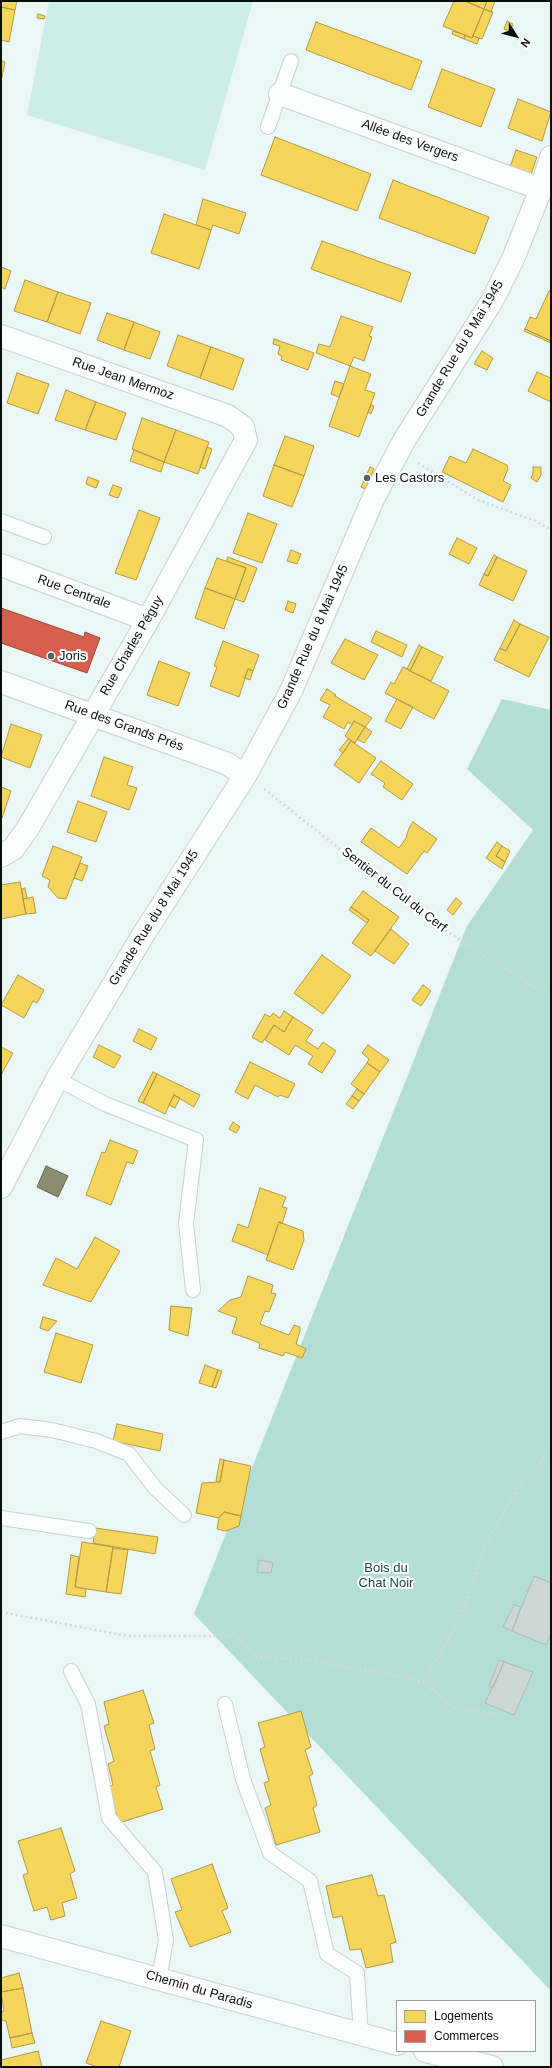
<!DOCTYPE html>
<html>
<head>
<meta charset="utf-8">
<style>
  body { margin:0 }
  #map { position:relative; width:552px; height:2068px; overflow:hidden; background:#eaf7f4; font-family:Arial,sans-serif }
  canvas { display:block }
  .frame { position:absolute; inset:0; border:2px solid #08100e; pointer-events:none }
  .legend { position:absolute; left:396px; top:2000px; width:140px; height:52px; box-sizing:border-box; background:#fff; border:1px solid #9c9f9f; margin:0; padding:5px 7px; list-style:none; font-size:12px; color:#08100e }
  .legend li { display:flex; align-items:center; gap:8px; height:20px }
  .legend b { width:20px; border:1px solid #9c9f9f }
  .north { position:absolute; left:496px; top:16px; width:40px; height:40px; -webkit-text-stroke:3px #fff; paint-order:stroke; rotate:126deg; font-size:11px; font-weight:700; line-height:16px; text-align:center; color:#08100e }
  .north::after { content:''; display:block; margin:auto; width:14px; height:18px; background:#08100e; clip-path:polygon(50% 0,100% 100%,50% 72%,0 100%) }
</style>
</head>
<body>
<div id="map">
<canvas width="552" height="2068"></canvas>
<div class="frame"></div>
<ul class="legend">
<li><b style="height:11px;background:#f6d55c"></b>Logements</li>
<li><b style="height:11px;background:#d6604d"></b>Commerces</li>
</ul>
<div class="north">N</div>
</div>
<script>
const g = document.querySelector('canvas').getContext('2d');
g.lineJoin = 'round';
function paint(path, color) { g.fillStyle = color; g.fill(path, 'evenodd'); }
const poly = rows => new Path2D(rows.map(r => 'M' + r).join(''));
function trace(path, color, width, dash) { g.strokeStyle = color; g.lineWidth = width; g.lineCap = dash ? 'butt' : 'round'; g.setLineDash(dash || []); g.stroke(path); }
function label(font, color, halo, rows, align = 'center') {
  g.font = font + ' Arial,sans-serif'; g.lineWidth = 4; g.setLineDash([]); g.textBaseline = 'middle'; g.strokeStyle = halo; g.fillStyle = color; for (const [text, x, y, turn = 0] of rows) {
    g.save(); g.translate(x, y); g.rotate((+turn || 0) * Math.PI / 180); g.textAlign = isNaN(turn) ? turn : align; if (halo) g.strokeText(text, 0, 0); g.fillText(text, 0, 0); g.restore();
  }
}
paint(poly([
  [49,1,253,1,205,170,27,115]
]), '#cbede6');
paint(poly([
  [502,699,551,710,551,1991,194,1614,467,926,533,830,467,769]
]), '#b2ded5');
const homes = poly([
  [1,1,17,1,15,10,1,7,1,1],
  [454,1,465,1,484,9,472,38,443,26,454,1],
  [465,1,487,1,484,9,465,1],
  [487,1,495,1,491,12,484,9,487,1],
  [1,7,15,10,9,42,1,40,1,7],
  [484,9,493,12,482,39,473,36,484,9],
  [38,14,45,16,44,19,37,18,38,14],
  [507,21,513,24,510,31,504,29,507,21],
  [316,22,422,61,411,90,306,50,316,22],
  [453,31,465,35,464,39,452,34,453,31],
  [465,35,472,38,473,36,479,38,477,44,464,39,465,35],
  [1,61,5,62,1,82,1,61],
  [442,69,495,89,481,127,428,107,442,69],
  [518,99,551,112,542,141,508,128,518,99],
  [275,137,371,174,357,211,261,175,275,137],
  [516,150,537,157,531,174,510,167,516,150],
  [393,180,489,217,475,254,379,218,393,180],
  [203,199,246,213,239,234,213,225,211,230,196,225,203,199],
  [164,214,211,230,199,269,151,253,164,214],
  [322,241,411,273,401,302,311,269,322,241],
  [1,267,11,271,5,289,1,287,1,267],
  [25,280,58,292,47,322,14,311,25,280],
  [549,291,551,291,551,341,525,329,530,317,536,319,549,291],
  [58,292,91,303,80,334,47,322,58,292],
  [107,313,134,322,124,350,97,340,107,313],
  [341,316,373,327,369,336,372,337,364,361,354,357,350,366,316,353,319,344,330,347,341,316],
  [134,322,160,332,150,359,124,350,134,322],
  [525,329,551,341,551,343,524,331,525,329],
  [178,335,211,347,200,378,167,366,178,335],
  [274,339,314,353,308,370,281,360,282,356,278,354,280,346,273,344,274,339],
  [211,347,244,359,233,390,200,378,211,347],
  [482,351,493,358,487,370,474,364,482,351],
  [350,366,371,374,365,390,375,393,359,437,329,426,350,366],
  [537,372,551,378,551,402,528,391,537,372],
  [17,373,49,384,38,414,7,403,17,373],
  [335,381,344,384,339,397,331,394,335,381],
  [66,390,96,402,85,430,55,420,66,390],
  [96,402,126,413,116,440,85,430,96,402],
  [371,405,374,406,371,414,368,412,371,405],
  [142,418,176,430,164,462,132,449,142,418],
  [176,430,209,442,198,474,164,462,176,430],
  [285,436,314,446,304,476,274,465,285,436],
  [207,447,212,449,205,469,200,467,207,447],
  [473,449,507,465,508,469,503,481,511,485,503,502,442,472,450,456,466,463,473,449],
  [134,450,164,462,161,472,130,461,134,450],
  [274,465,304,476,292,507,263,496,274,465],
  [370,467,374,469,365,489,361,487,370,467],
  [533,467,541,467,541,475,537,482,531,478,533,473,533,467],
  [88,477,99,481,96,488,86,484,88,477],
  [113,485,122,488,118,498,109,495,113,485],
  [139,510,160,518,136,580,115,573,139,510],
  [248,513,277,524,262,563,233,553,248,513],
  [457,538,477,548,469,564,449,554,457,538],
  [291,550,301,554,297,564,287,561,291,550],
  [494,555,497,557,488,576,484,574,494,555],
  [228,557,257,568,244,602,235,599,246,568,226,561,228,557],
  [497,557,527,571,513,601,479,585,484,574,488,576,497,557],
  [217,558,246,568,235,599,205,588,217,558],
  [205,588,235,599,224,629,195,618,205,588],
  [288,601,296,604,293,613,285,610,288,601],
  [514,620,520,624,506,651,500,648,514,620],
  [520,624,549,637,529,677,494,660,500,648,506,651,520,624],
  [376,631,407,645,402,657,371,642,376,631],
  [345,639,378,655,364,680,331,663,345,639],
  [223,641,259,655,253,671,248,669,239,697,210,686,217,667,214,666,223,641],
  [419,645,422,647,410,671,407,669,419,645],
  [422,647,443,657,431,681,410,671,422,647],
  [159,661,190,673,178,706,147,695,159,661],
  [403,667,449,691,434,719,385,693,391,682,394,684,403,667],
  [248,669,253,671,250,680,244,678,248,669],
  [327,689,336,695,335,696,372,718,365,727,354,721,352,725,348,722,344,729,323,717,330,705,320,700,327,689],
  [397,699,413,707,401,729,385,721,397,699],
  [354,721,365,727,355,743,345,736,354,721],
  [11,724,42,735,30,768,1,757,11,724],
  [365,727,372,732,364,743,357,739,365,727],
  [348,739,351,741,343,753,339,750,348,739],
  [351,741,376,758,359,783,334,765,351,741],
  [104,757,133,767,127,785,137,788,129,810,91,796,104,757],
  [381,761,413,784,402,800,383,787,385,783,371,774,381,761],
  [1,787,11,791,2,818,1,818,1,787],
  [78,801,107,812,96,842,67,832,78,801],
  [413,822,437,839,427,853,424,851,407,874,361,842,371,828,399,848,406,838,409,828,413,822],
  [497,842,502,846,496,856,505,862,502,869,486,858,497,842],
  [53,846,82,857,66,899,58,898,48,887,50,880,42,876,53,846],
  [502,846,510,851,505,862,496,856,502,846],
  [80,863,88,866,82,881,74,878,80,863],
  [20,882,26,914,1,919,1,885,20,882],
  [25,888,27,898,23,899,22,889,25,888],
  [363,891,399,917,371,956,352,943,369,920,351,907,363,891],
  [33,897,36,913,26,914,23,899,33,897],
  [456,898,462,903,453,915,447,910,456,898],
  [351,907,369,920,367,923,349,910,351,907],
  [391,929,409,944,394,964,375,951,391,929],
  [322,955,351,976,323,1014,294,993,322,955],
  [18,975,44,990,37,1003,33,1001,24,1018,1,1005,18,975],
  [423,985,431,991,421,1006,412,1000,423,985],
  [284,1011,293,1017,284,1032,274,1025,262,1043,252,1037,265,1014,270,1017,273,1013,280,1018,284,1011],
  [293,1017,313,1030,306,1041,318,1049,323,1042,336,1051,322,1073,308,1064,313,1056,295,1045,289,1055,265,1040,274,1025,284,1032,293,1017],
  [139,1029,157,1038,151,1050,133,1041,139,1029],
  [99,1045,121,1056,114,1068,93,1057,99,1045],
  [368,1045,389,1060,380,1072,367,1063,369,1059,362,1053,368,1045],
  [1,1047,13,1053,1,1075,1,1047],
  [250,1062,295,1084,288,1098,280,1095,278,1097,255,1085,248,1099,235,1092,250,1062],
  [367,1063,380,1072,364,1094,351,1084,367,1063],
  [153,1072,157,1074,143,1103,138,1101,153,1072],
  [157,1074,200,1095,194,1107,174,1095,165,1114,143,1103,157,1074],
  [357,1089,364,1094,359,1101,352,1096,357,1089],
  [174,1095,180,1098,175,1108,169,1105,174,1095],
  [352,1096,359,1101,353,1109,346,1104,352,1096],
  [233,1122,240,1127,236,1133,229,1129,233,1122],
  [110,1140,138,1151,133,1164,127,1162,111,1205,86,1195,102,1152,105,1153,110,1140],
  [260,1188,286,1197,282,1207,287,1208,282,1224,279,1222,268,1255,232,1241,238,1224,248,1228,260,1188],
  [279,1222,303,1231,304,1240,293,1270,266,1260,279,1222],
  [95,1237,120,1251,91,1302,43,1285,56,1258,77,1269,95,1237],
  [248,1276,273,1285,271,1293,276,1294,269,1312,265,1311,260,1324,289,1335,294,1325,300,1327,300,1331,296,1344,306,1349,302,1358,285,1352,283,1356,259,1348,260,1343,232,1333,237,1318,218,1311,230,1300,241,1297,248,1276],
  [171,1306,192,1308,188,1336,169,1330,171,1306],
  [43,1317,57,1321,48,1331,40,1328,43,1317],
  [56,1333,93,1345,81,1383,44,1372,56,1333],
  [205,1365,218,1370,212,1387,199,1383,205,1365],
  [218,1370,222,1371,216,1388,212,1387,218,1370],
  [117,1424,163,1434,160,1451,113,1441,117,1424],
  [220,1459,224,1460,220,1482,216,1481,220,1459],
  [224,1460,251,1466,241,1516,224,1512,219,1518,196,1513,202,1483,220,1482,224,1460],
  [224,1512,241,1516,239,1526,226,1531,217,1529,219,1518,224,1512],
  [95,1528,158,1537,155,1554,93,1543,95,1528],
  [82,1542,113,1547,106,1592,75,1587,82,1542],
  [113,1548,128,1550,121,1594,106,1592,113,1548],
  [71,1555,79,1557,75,1587,86,1589,85,1597,66,1594,71,1555],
  [143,1690,154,1723,149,1725,155,1749,150,1751,160,1785,156,1787,163,1809,119,1823,108,1787,113,1785,108,1764,114,1761,104,1726,109,1724,104,1702,143,1690],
  [301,1711,311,1747,305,1750,313,1774,309,1776,317,1805,313,1808,320,1832,276,1845,265,1808,271,1805,264,1783,269,1781,260,1749,265,1747,258,1723,301,1711],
  [61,1828,75,1871,70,1874,77,1898,62,1903,65,1916,51,1920,47,1907,34,1911,23,1875,28,1873,18,1841,61,1828],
  [212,1864,228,1908,222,1911,231,1932,190,1947,175,1912,182,1910,171,1879,212,1864],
  [372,1875,378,1896,384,1895,396,1942,390,1944,393,1962,366,1968,361,1949,350,1950,342,1916,333,1918,326,1886,372,1875],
  [19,1973,23,1988,1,1992,1,1978,19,1973],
  [23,1988,32,2033,10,2038,6,2021,1,2020,1,2012,4,2011,1,1992,23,1988],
  [101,2021,131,2031,119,2067,98,2067,86,2063,101,2021],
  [32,2033,35,2043,12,2048,10,2038,32,2033],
  [38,2051,42,2067,1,2067,1,2060,38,2051]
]);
paint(homes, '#f6d55c');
trace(homes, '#af9a45', 1);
const shops = poly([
  [1,608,84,637,85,632,100,638,87,673,1,643,1,608]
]);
paint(shops, '#d6604d');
trace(shops, '#98483a', 1);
const industry = poly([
  [46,1166,68,1176,58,1197,37,1187,46,1166]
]);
paint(industry, '#8c8c6e');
trace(industry, '#646751', 1);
const building = poly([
  [259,1560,273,1563,271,1573,257,1572,259,1560],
  [534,1576,551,1583,551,1633,546,1645,512,1631,534,1576],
  [514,1605,521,1607,512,1631,503,1627,514,1605],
  [499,1660,504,1662,493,1688,489,1686,499,1660],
  [504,1662,533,1672,514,1715,485,1703,504,1662]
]);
paint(building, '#cdd8d5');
trace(building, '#b0bab8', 1);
const lane = poly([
  [268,127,291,61],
  [1,521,44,537],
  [57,1079,105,1104,196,1140,186,1223,193,1290],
  [1,1432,20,1426,52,1430,96,1441,129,1454,155,1488,184,1515],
  [1,1518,89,1531],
  [71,1671,88,1704,109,1818,155,1872,166,1940,159,1979],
  [225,1704,243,1779,270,1853,310,1881,327,1954,357,1973,361,2036]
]);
const street = poly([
  [280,94,541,189],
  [1,336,228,416,243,427,246,440,148,620,28,828,13,849,1,856],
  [1,565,148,620],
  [1,682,228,764,245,776],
  [1,1936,397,2044],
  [425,2051,492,2067]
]);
const secondary = poly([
  [1,1187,57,1079,143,935,245,776,291,691,373,499,405,439,492,301,513,259,541,189,551,157]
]);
trace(lane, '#c7d1cf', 16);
trace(street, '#c7d1cf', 24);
trace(secondary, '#c7d1cf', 24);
trace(poly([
  [418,463,478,500,536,521,551,530],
  [264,789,428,919,532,986,551,993],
  [1,1612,128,1636,236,1636,257,1657,302,1659,398,1676,423,1682,454,1708,495,1713],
  [423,1682,458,1622,485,1545,521,1483,551,1450]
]), '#d3d8d6', 2.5, [2, 3]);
trace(lane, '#fcfefd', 14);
trace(street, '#fcfefd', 22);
trace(secondary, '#fcfefd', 22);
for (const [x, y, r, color] of [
  [367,478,4,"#57615e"],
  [51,656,4,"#57615e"]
]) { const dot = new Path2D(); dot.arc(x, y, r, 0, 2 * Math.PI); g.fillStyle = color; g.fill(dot); trace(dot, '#fff', 1.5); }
label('13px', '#08100e', '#fff', [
  ["Allée des Vergers",410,141,20],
  ["Grande Rue du 8 Mai 1945",460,349,-59],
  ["Rue Jean Mermoz",123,379,19],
  ["Rue Centrale",74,592,20],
  ["Grande Rue du 8 Mai 1945",313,637,-66],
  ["Rue Charles Péguy",132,646,-60],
  ["Rue des Grands Prés",124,726,20],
  ["Sentier du Cul du Cerf",394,890,38],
  ["Grande Rue du 8 Mai 1945",154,918,-58],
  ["Chemin du Paradis",199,1990,16]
]);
label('13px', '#08100e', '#fff', [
  ["Les Castors",375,478],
  ["Joris",59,656]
], 'left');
label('13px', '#114d44', '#fff', [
  ["Bois du",386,1568],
  ["Chat Noir",386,1583]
]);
</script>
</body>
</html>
